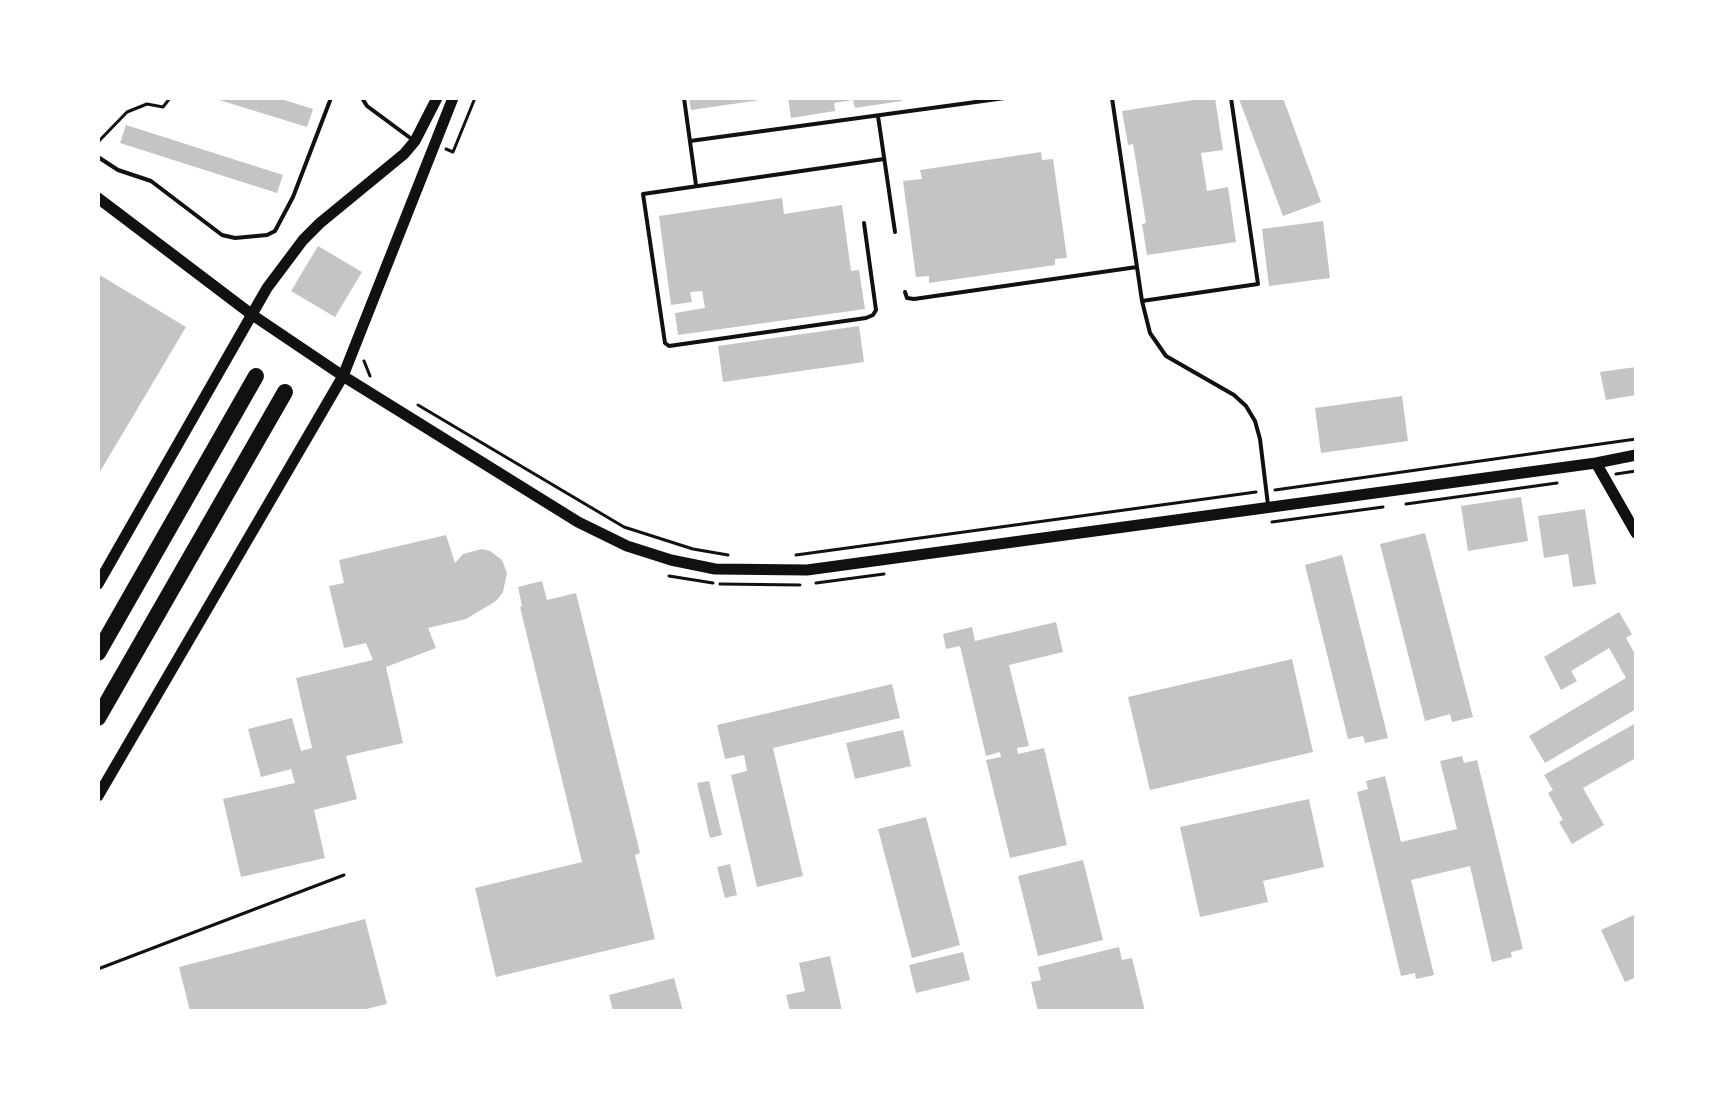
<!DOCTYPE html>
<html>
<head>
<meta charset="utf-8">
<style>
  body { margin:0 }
  #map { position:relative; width:1734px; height:1109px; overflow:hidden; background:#fff; font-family:"DejaVu Sans",sans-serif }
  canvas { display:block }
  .frame { position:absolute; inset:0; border:100px solid #fff; pointer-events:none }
</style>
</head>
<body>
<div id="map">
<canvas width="1734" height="1109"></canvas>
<div class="frame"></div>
</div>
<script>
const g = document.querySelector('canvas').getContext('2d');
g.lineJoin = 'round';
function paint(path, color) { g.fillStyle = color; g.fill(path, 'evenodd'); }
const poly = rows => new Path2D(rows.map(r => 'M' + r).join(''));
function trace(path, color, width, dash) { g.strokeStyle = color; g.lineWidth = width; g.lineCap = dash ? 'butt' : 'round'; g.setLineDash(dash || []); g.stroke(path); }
paint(poly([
  [278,98,313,109,307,127,216,99],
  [689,98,760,98,760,100,691,110],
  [788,98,901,98,902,101,855,108,853,100,834,103,835,111,791,118],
  [1206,98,1215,98,1223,150,1201,153,1207,191,1228,187,1236,242,1147,255,1142,224,1146,223,1133,144,1128,145,1122,111],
  [1242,98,1283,98,1321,202,1283,216,1239,99],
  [126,125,283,175,277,193,120,143],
  [1041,152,1042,160,1053,159,1067,258,1055,259,1055,265,929,283,929,276,916,277,903,181,922,179,920,170],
  [782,198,784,214,842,205,851,271,859,270,865,309,678,335,675,313,705,308,702,291,690,292,692,302,671,305,659,216],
  [1323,221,1330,278,1269,286,1262,229],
  [318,246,362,272,335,317,291,291],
  [98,274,186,327,98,475],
  [859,326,864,362,723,382,718,346],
  [1636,367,1636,395,1606,400,1600,372],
  [1402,396,1408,441,1321,453,1315,408],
  [1521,497,1528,541,1468,551,1461,506],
  [1585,509,1596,584,1573,587,1568,554,1544,558,1538,516],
  [1425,533,1473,717,1452,722,1450,714,1425,721,1380,544],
  [446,535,455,563,463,554,482,549,490,551,502,560,507,573,503,592,496,601,466,619,428,628,436,648,386,667,403,743,346,756,357,799,314,810,325,858,241,877,223,799,295,783,291,769,261,777,248,729,292,718,301,751,312,748,296,678,373,660,366,643,344,648,329,586,344,583,339,560],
  [1342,555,1388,738,1365,743,1363,736,1348,739,1305,565],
  [542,581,547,600,576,593,640,853,635,855,655,939,496,977,475,888,582,862,520,607,522,606,518,587],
  [1619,612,1632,634,1626,638,1636,656,1636,709,1545,763,1529,736,1626,678,1609,648,1571,671,1577,681,1561,690,1544,657],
  [1056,622,1063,652,1009,665,1029,746,1017,748,1018,754,1044,748,1067,845,1010,858,986,760,1001,757,1000,752,986,756,960,646,946,649,943,634,972,627,975,641],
  [1292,659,1313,752,1150,790,1128,697],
  [892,684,900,718,773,748,803,876,757,887,731,775,747,771,744,755,725,759,717,725],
  [1636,723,1636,763,1634,759,1583,788,1604,825,1572,844,1559,822,1563,820,1548,793,1553,790,1544,775],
  [903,730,911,766,855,779,846,743],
  [1462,756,1464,763,1477,760,1523,949,1511,952,1512,957,1492,962,1470,866,1411,880,1434,975,1416,979,1415,973,1401,976,1357,792,1368,789,1366,781,1385,776,1401,842,1457,829,1440,761],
  [709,781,722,835,710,838,697,783],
  [1309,799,1324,867,1263,881,1268,902,1200,917,1180,827],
  [926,817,960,945,912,958,878,829],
  [1083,860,1103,940,1038,956,1018,876],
  [730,864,737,895,725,898,717,867],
  [1636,914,1636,977,1625,982,1601,930],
  [365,919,387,1004,358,1011,190,1011,179,967],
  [1119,947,1122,960,1132,958,1145,1011,1038,1011,1031,982,1041,980,1038,967],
  [963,952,970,980,916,993,909,965],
  [830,956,842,1011,790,1011,786,995,805,991,799,963],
  [674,978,683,1011,613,1011,609,995]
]), '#c4c4c4');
trace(poly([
  [98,142,127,112,147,104,163,107,170,98],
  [446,149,453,152,475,98],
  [364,361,370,376],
  [418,405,624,527,693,549,728,555],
  [1616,474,1636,471],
  [1275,490,1636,439],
  [1406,504,1557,483],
  [1272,522,1383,507],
  [796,555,1256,492],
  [669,576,713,583],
  [816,583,884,574],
  [720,584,800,585],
  [98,969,344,875]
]), '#111', 3);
trace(poly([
  [362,98,367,106,413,140],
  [684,98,696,185],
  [1112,98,1142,301,1258,284,1231,98],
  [878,116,895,232],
  [690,141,1005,98],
  [98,157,118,170,151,181,222,235,235,238,267,235,275,231,293,197,331,98],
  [864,223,876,310,873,315,866,318,669,346,665,343,643,194,884,159],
  [905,292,907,298,914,299,1137,267],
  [1142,301,1150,333,1166,356,1234,395,1246,406,1255,421,1260,439,1268,505]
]), '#111', 4);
trace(poly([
  [98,198,251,314,343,376,578,522,627,546,671,560,715,569,807,570,1596,463,1636,455],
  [1596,463,1636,533],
  [98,584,267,288,303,240,320,223,404,154,415,141,437,98],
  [98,796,343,376,453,98]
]), '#111', 11);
trace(poly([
  [98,653,256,376],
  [98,718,285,392]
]), '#111', 16);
</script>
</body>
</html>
